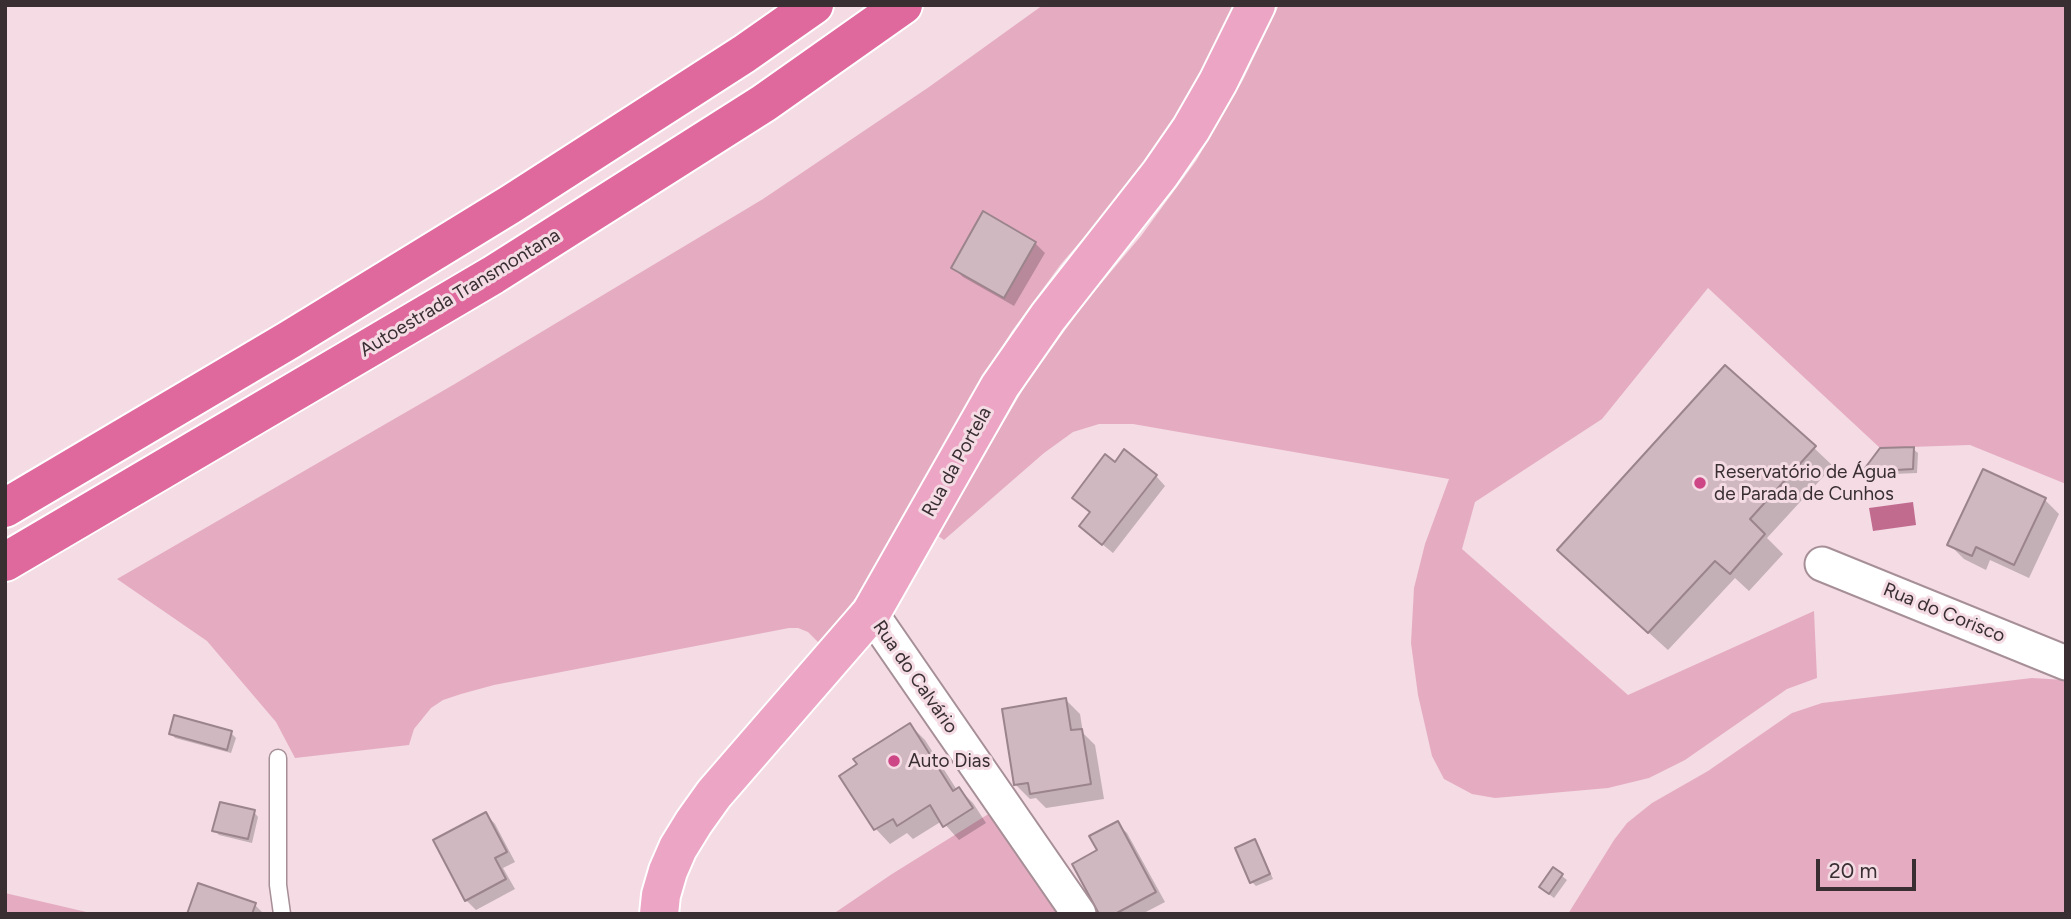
<!DOCTYPE html>
<html>
<head>
<meta charset="utf-8">
<style>
  body { margin:0 }
  #map { position:relative; width:2071px; height:919px; overflow:hidden; background:#f4dbe4; font-family:Figtree,sans-serif }
  canvas { display:block }
  .frame { position:absolute; inset:0; border:7px solid #392f32; pointer-events:none }
  .scale { position:absolute; left:1816px; top:859px; width:100px; height:32px; box-sizing:border-box; border:4px solid #392f32; border-top:0; padding-left:9px; font-size:21px; line-height:24px; white-space:nowrap; color:#392f32; -webkit-text-stroke:5px #f4dbe4; paint-order:stroke }
</style>
</head>
<body>
<div id="map">
<canvas width="2071" height="919"></canvas>
<div class="frame"></div>
<div class="scale">20 m</div>
</div>
<script>
const g = document.querySelector('canvas').getContext('2d');
g.lineJoin = 'round';
function paint(path, color) { g.fillStyle = color; g.fill(path, 'evenodd'); }
const poly = rows => new Path2D(rows.map(r => 'M' + r).join(''));
function trace(path, color, width, dash) { g.strokeStyle = color; g.lineWidth = width; g.lineCap = dash ? 'butt' : 'round'; g.setLineDash(dash || []); g.stroke(path); }
function label(font, color, halo, rows, align = 'center') {
  g.font = font + ' Figtree,sans-serif'; g.lineWidth = 6; g.setLineDash([]); g.textBaseline = 'middle'; g.strokeStyle = halo; g.fillStyle = color; for (const [text, x, y, turn = 0] of rows) {
    g.save(); g.translate(x, y); g.rotate((+turn || 0) * Math.PI / 180); g.textAlign = isNaN(turn) ? turn : align; if (halo) g.strokeText(text, 0, 0); g.fillText(text, 0, 0); g.restore();
  }
}
paint(poly([
  [1043,5,1240,5,1177,115,1151,154,1128,186,1061,264,1012,331,959,417,888,551,864,587,820,644,808,632,798,628,789,628,494,685,461,694,443,700,431,708,414,729,409,745,295,758,276,722,207,641,117,579,453,385,763,199,929,87],
  [1279,5,2066,5,2066,484,1970,445,1880,448,1708,288,1602,419,1475,502,1462,549,1628,695,1814,611,1817,678,1787,689,1685,760,1649,778,1608,788,1495,798,1472,794,1444,779,1432,756,1418,695,1411,643,1414,588,1425,544,1449,479,1133,424,1099,424,1073,432,1044,453,944,540,937,535,1028,381,1087,300,1141,236,1196,161,1243,80],
  [2032,678,2066,680,2066,914,1568,914,1614,840,1627,823,1652,803,1708,771,1792,713,1822,703],
  [990,813,1065,914,833,914,892,874],
  [5,893,95,914,5,914]
]), '#e5acc1');
paint(poly([
  [1913,502,1916,525,1873,531,1869,508]
]), '#c16c8f');
paint(poly([
  [1035,243,1045,253,1014,306,963,277,953,267],
  [1814,448,1833,466,1767,538,1783,554,1749,591,1735,578,1668,650,1578,569],
  [1913,449,1918,453,1917,473,1868,475,1864,472],
  [1115,464,1156,476,1165,486,1113,553,1091,535,1091,513,1074,497],
  [2045,500,2059,514,2029,578,1990,560,1986,570,1964,559,1949,544],
  [1066,700,1080,714,1083,733,1095,745,1104,799,1046,808,1036,798,1030,799,1016,785],
  [910,725,925,740,957,790,959,789,973,803,986,823,959,840,942,821,913,839,907,833,890,844,876,829,842,776],
  [171,733,231,733,236,738,231,753,175,738],
  [254,812,258,817,252,843,219,835,214,830],
  [486,814,495,824,515,862,503,868,515,889,476,910,466,900],
  [1117,823,1127,833,1165,902,1142,914,1101,914],
  [1254,841,1259,846,1273,879,1256,886,1252,882],
  [1553,869,1567,880,1554,898,1545,891],
  [255,905,264,914,189,914]
]), '#0003');
const building = poly([
  [983,211,1036,242,1004,298,951,268,983,211],
  [1725,365,1816,446,1750,519,1765,534,1730,574,1715,561,1648,633,1557,550,1725,365],
  [1914,447,1913,469,1862,472,1880,448,1914,447],
  [1124,449,1157,475,1102,545,1079,526,1090,512,1072,498,1105,454,1115,462,1124,449],
  [1983,469,2046,498,2014,565,1976,547,1972,556,1947,545,1983,469],
  [1066,698,1071,730,1082,729,1091,784,1030,794,1028,783,1014,785,1002,709,1066,698],
  [174,715,232,731,227,750,169,734,174,715],
  [910,723,953,791,959,787,973,808,943,827,930,805,897,826,893,819,874,830,839,776,857,764,853,759,910,723],
  [220,802,255,810,248,839,212,831,220,802],
  [486,812,507,852,495,858,506,879,465,901,433,840,486,812],
  [1118,821,1156,892,1115,914,1099,914,1072,864,1097,850,1089,836,1118,821],
  [1255,839,1270,874,1250,883,1235,848,1255,839],
  [1553,867,1563,874,1549,894,1539,887,1553,867],
  [198,883,256,903,252,914,187,914,198,883]
]);
paint(building, '#d0b8c1');
trace(building, '#9b848c', 2);
const lane = poly([
  [278,758,278,885,282,914]
]);
const street = poly([
  [1822,564,2066,663],
  [871,613,1079,914]
]);
const primary = poly([
  [659,914,661,895,668,871,678,848,694,822,714,794,871,613,1000,386,1048,317,1160,174,1191,129,1218,82,1256,5]
]);
const highway = poly([
  [5,508,289,340,511,204,744,54,814,5],
  [5,562,493,275,764,103,903,5]
]);
trace(lane, '#a68f97', 19);
trace(street, '#a68f97', 37);
trace(primary, '#fff', 42);
trace(highway, '#fff', 42);
trace(lane, '#fff', 16);
trace(street, '#fff', 33);
trace(primary, '#eca5c4', 38);
trace(highway, '#df699d', 38);
for (const [x, y, r, color] of [
  [1700,483,7,"#cd4686"],
  [894,761,7,"#cd4686"]
]) { const dot = new Path2D(); dot.arc(x, y, r, 0, 2 * Math.PI); g.fillStyle = color; g.fill(dot); trace(dot, '#f4dbe4', 2.5); }
label('19px', '#392f32', '#f4dbe4', [
  ["Autoestrada Transmontana",460,293,-31],
  ["Rua da Portela",957,462,-61],
  ["Rua do Corisco",1944,613,22],
  ["Rua do Calvário",915,677,55]
]);
label('19px', '#392f32', '#f4dbe4', [
  ["Reservatório de Água",1714,472],
  ["de Parada de Cunhos",1714,494],
  ["Auto Dias",908,761]
], 'left');
</script>
</body>
</html>
